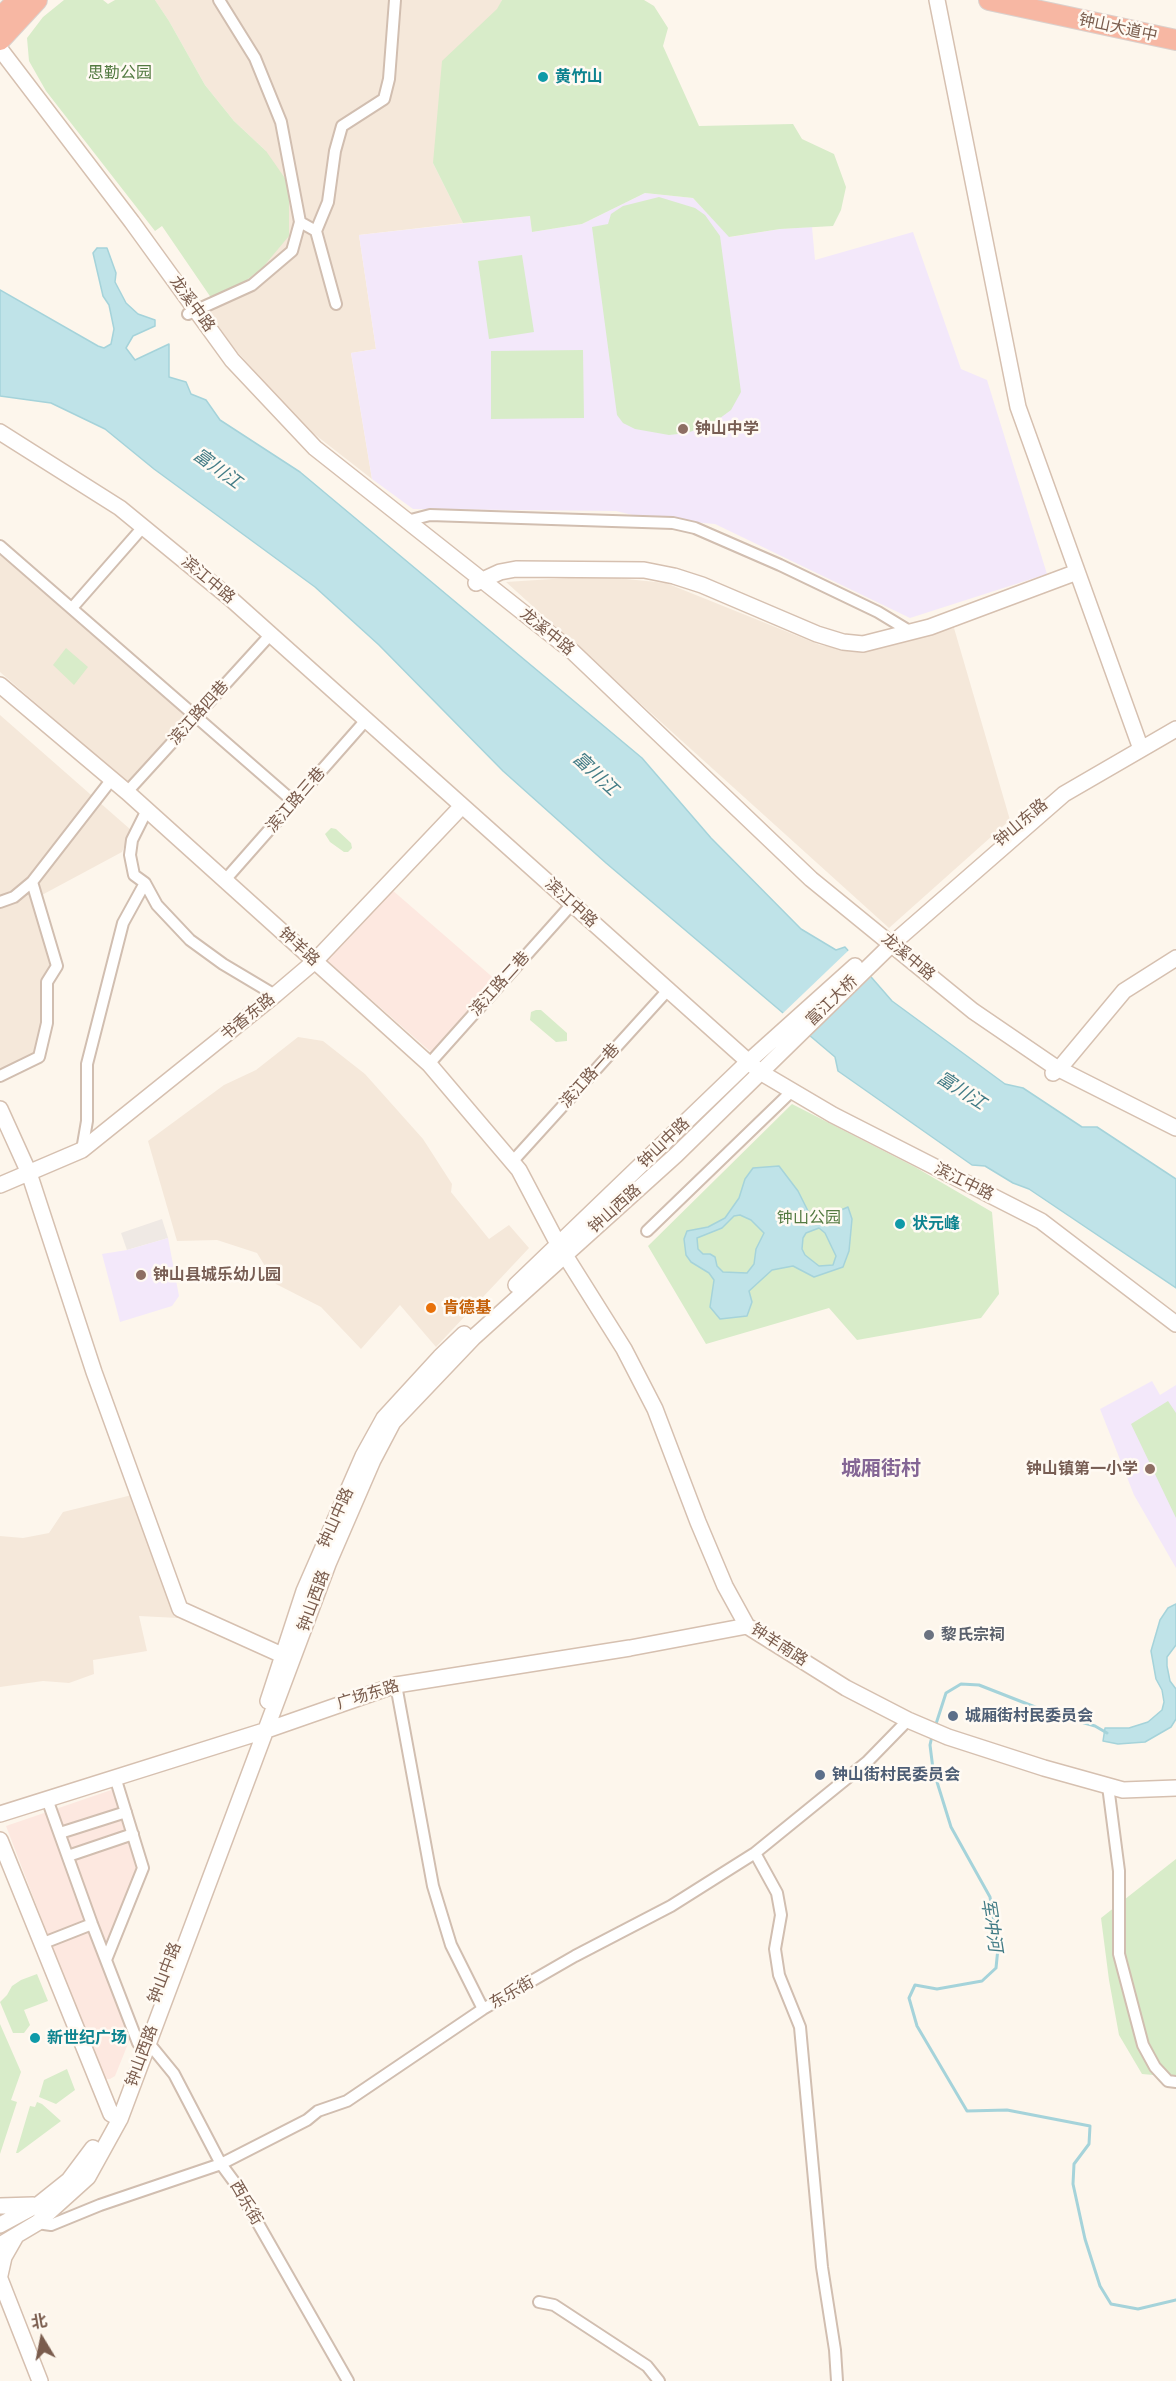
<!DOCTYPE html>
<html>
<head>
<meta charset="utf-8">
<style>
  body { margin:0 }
  #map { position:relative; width:1176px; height:2381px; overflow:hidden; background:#fdf6ec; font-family:"IBM Plex Sans","Noto Sans SC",sans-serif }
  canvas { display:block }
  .north { position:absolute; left:12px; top:2309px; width:60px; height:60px; -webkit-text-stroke:4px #fffaf3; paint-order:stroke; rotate:350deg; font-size:16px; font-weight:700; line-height:24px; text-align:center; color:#7a5c4d }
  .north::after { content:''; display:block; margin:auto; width:21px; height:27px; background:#7a5c4d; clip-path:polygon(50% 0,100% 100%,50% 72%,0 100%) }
</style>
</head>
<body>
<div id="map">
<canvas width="1176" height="2381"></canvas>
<div class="north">北</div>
</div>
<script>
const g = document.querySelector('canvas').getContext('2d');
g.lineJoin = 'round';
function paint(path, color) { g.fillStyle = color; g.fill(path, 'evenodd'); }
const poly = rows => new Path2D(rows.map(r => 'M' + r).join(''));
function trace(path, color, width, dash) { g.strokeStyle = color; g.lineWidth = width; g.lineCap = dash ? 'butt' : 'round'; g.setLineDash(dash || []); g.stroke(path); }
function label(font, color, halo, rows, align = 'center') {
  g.font = font + ' "IBM Plex Sans","Noto Sans SC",sans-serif'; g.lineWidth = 5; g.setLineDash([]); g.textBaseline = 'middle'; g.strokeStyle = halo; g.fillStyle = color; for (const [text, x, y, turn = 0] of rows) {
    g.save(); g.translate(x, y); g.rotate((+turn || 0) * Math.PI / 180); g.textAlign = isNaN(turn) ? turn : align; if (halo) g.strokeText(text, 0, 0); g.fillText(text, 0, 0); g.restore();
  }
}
paint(poly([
  [155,0,502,0,433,163,463,223,359,235,376,349,351,353,372,479,304,426,233,347,208,311,263,267,266,151,234,121,205,85,169,21],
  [0,550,192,717,129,784,0,672],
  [568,578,616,578,666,583,820,645,854,650,903,642,954,628,1010,820,889,928,506,582],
  [0,715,131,830,122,852,40,896,56,947,40,1059,32,1067,0,1081],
  [298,1037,323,1041,365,1074,423,1139,452,1184,451,1192,489,1239,509,1225,529,1248,436,1347,400,1305,361,1349,321,1307,276,1284,257,1253,217,1240,177,1241,148,1141,224,1085,256,1070],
  [132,1495,178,1618,139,1616,147,1651,93,1660,94,1674,69,1683,43,1681,0,1687,0,1536,23,1538,49,1533,63,1512]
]), '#f5e8da');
paint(poly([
  [391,889,497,981,432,1053,324,958],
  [120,1787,146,1868,108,1960,134,2029,115,2076,110,2079,105,2079,101,2074,6,1826]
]), '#fde8e0');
paint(poly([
  [162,1219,168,1238,127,1250,121,1233]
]), '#efe9e4');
paint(poly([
  [645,193,693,198,730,237,780,229,812,227,815,260,913,232,961,369,987,380,1047,574,910,618,715,524,645,518,616,511,413,509,372,479,351,353,376,349,359,235,530,216,532,232,582,224],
  [168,1238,179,1296,172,1306,120,1322,102,1254,127,1250],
  [1152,1381,1160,1395,1176,1385,1176,1568,1134,1495,1100,1409]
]), '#f3e8fa');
paint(poly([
  [64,0,103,0,108,4,115,0,155,0,169,21,205,85,234,121,266,151,289,184,289,236,263,267,216,305,162,226,155,231,46,91,29,61,27,38,43,17],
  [502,0,644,0,654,6,668,28,663,46,699,126,793,124,802,139,834,154,846,187,841,210,833,226,780,229,729,237,693,198,645,193,582,224,532,232,530,216,463,223,433,163,442,61,497,9],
  [659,197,695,208,705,215,720,236,741,392,731,410,712,424,687,433,669,435,635,429,623,423,617,415,592,227,608,224,611,214,623,206],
  [522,255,534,332,489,339,478,261],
  [583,350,584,418,491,419,491,351],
  [66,648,88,667,74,685,53,665],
  [331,828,336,829,351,843,352,848,348,852,344,852,330,842,325,834],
  [536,1010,541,1010,567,1033,567,1041,556,1042,530,1020,531,1012],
  [792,1104,915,1167,992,1212,999,1294,981,1318,857,1340,829,1308,706,1344,648,1246],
  [1168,1401,1176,1413,1176,1518,1131,1424],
  [1176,1859,1176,2077,1142,2074,1119,2035,1109,1980,1101,1918],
  [37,1974,48,2001,24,2010,30,2025,24,2033,13,2033,0,2002,7,1995,12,1986,21,1980],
  [0,2024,21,2072,11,2100,17,2102,0,2154],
  [67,2069,75,2090,56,2104,39,2097,44,2080],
  [37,2102,42,2104,61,2121,18,2153,16,2153,30,2106,35,2107]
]), '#d8ecc9');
const water = poly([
  [97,248,107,248,116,273,115,282,126,303,138,314,155,320,155,326,133,336,126,348,135,360,169,344,169,377,186,382,191,394,206,400,220,420,300,472,642,758,711,838,801,929,836,950,845,947,892,1001,1005,1084,1023,1088,1082,1127,1097,1127,1176,1179,1176,1288,1029,1189,1013,1183,985,1166,972,1165,838,1071,835,1057,606,863,503,771,379,645,315,587,154,469,105,429,51,403,0,396,0,290,98,346,104,348,111,344,114,329,109,305,103,296,93,253,97,248],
  [779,1166,798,1191,808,1211,816,1221,848,1207,852,1219,849,1251,843,1267,814,1277,793,1266,772,1270,749,1291,752,1302,747,1316,720,1319,710,1307,714,1280,709,1273,691,1262,686,1255,684,1239,687,1231,708,1227,725,1218,739,1198,745,1179,753,1168,779,1166],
  [740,1215,751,1220,764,1233,756,1249,754,1264,747,1273,723,1272,717,1266,715,1257,710,1254,703,1254,698,1249,697,1238,722,1228,734,1216,740,1215],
  [819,1228,825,1233,836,1256,833,1265,819,1266,805,1255,802,1249,803,1238,806,1233,819,1228],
  [1176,1604,1176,1645,1167,1657,1167,1666,1170,1681,1176,1689,1176,1719,1171,1727,1145,1742,1118,1744,1103,1741,1105,1728,1129,1728,1148,1722,1162,1710,1164,1702,1162,1690,1156,1679,1151,1651,1160,1620,1168,1608,1176,1604]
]);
paint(water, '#bfe3e8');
trace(water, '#a5d3da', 1.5);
paint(poly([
  [850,949,873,975,807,1037,781,1015]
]), '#fdf6ec');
trace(poly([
  [935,1727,946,1693,961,1684,979,1685,1053,1714,1095,1726,1107,1733],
  [932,1736,930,1745,933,1769,951,1827,990,1897,998,1948,996,1968,982,1981,937,1989,915,1985,909,1998,917,2026,967,2111,1007,2110,1090,2126,1089,2144,1074,2164,1073,2184,1085,2239,1100,2286,1111,2304,1138,2309,1176,2300]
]), '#a5d3da', 3);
const street = poly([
  [300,222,316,231,336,304],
  [316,231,328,202,335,151,342,126,384,99,389,79,395,0],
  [188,314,252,285,292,251,300,222,281,122,255,58,219,0],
  [407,521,430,515,673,523,695,528,780,565,878,612,911,632],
  [0,546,294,802],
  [72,608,143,527],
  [127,792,271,634],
  [225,880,366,720],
  [145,883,157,905,190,940,223,964,275,995],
  [0,902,14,897,32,882,112,779],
  [429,1064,572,904],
  [0,1076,39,1057,47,1023,47,982,57,966,32,882],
  [82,1150,87,1121,87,1064,123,923,145,883,134,875,130,855,132,840,147,810],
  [512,1162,668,990],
  [647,1231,792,1091],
  [396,1685,433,1886,451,1945,483,2009],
  [1108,1786,1119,1871,1119,1954,1143,2045,1155,2067,1168,2081,1176,2082],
  [47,1799,92,1924,138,2043],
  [60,1833,126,1812],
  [755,1853,777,1893,781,1915,775,1949,779,1975,800,2027,822,2267,835,2350,837,2381],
  [68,1856,133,1834],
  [41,1944,92,1924],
  [106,1960,143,1868,115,1777],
  [147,2041,174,2074,221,2164,307,2120,318,2111,347,2101,483,2009,575,1956,671,1906,755,1853,867,1762,908,1720],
  [37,2223,51,2225,100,2205,221,2164,235,2183,348,2381],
  [539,2302,554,2305,647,2366,659,2381]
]);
const secondary = poly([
  [937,0,1018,407,1141,749],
  [0,49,132,222,232,360,315,448,573,652,811,879,973,1011,1055,1067,1176,1128],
  [0,432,120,508,231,599,760,1072,833,1115,1041,1221,1176,1324],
  [476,583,500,572,516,569,644,570,674,576,702,585,817,634,843,642,863,644,930,627,1077,572],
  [0,685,127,792,429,1064,519,1170,558,1244,624,1349,655,1409,698,1522,725,1586,747,1626,846,1688,908,1720,948,1737,1044,1768,1123,1790,1176,1788],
  [1053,1073,1059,1069,1124,991,1176,958],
  [0,1109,29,1173,94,1372,180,1609,282,1655],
  [0,1185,82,1150,275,995,315,961,462,806],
  [516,1285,748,1062,855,966],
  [268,1701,304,1591,363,1456,384,1418,440,1357,464,1334],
  [0,1814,267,1730,396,1685,630,1648,747,1626],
  [0,1840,111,2114,120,2119],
  [0,2206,33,2205],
  [0,2225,39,2204,69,2180,93,2148],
  [0,2245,37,2223,88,2177,120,2119,328,1564,373,1460,393,1422,473,1338,676,1155,892,944,1064,794,1176,729],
  [0,2275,4,2257,16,2236],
  [0,2279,40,2381]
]);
const highway = poly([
  [989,0,1176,40],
  [0,18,18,0],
  [0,40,37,0]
]);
trace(street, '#d1beb0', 14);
trace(secondary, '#d6c0b0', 18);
trace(highway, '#dad1cd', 22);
trace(street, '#fff', 10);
trace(secondary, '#fff', 15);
trace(highway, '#f7b7a3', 20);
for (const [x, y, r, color] of [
  [543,77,6,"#0f9aa8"],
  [683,429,6,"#8d6e63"],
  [900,1224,6,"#0f9aa8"],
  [141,1275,6,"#8d6e63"],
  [431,1308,6,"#e8710a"],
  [1150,1469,6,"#8d6e63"],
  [929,1635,6,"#6b7280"],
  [953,1716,6,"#5c6f8a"],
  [820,1775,6,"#5c6f8a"],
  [35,2038,6,"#0f9aa8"]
]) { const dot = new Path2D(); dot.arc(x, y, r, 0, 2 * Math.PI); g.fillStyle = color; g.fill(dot); trace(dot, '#fffaf3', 2); }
label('16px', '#7a5c4d', '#fffaf3', [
  ["钟山大道中",1118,28,12],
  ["龙溪中路",192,304,54],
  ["滨江中路",208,580,40],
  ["龙溪中路",547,632,39],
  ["滨江路四巷",199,713,-48],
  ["滨江路三巷",296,800,-49],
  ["钟山东路",1021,823,-40],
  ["滨江中路",571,903,42],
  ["钟羊路",299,947,42],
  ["龙溪中路",908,957,40],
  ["滨江路二巷",500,984,-48],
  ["富江大桥",832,1001,-44],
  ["书香东路",248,1017,-39],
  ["滨江路一巷",590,1076,-48],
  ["钟山中路",664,1143,-44],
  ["滨江中路",964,1182,26],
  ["钟山西路",615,1209,-42],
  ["钟山中路",336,1518,-66],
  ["钟山西路",314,1601,-70],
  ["钟羊南路",779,1645,33],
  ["广场东路",368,1695,-17],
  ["钟山中路",165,1973,-69],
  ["东乐街",512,1993,-30],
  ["钟山西路",142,2056,-70],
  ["西乐街",246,2203,60]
]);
label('16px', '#537a41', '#fffaf3', [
  ["思勤公园",120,73],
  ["钟山公园",809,1218]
]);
label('bold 16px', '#0d838f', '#fffaf3', [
  ["黄竹山",555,77],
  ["状元峰",912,1224],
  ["新世纪广场",47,2038]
], 'left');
label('bold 16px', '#785e54', '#fffaf3', [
  ["钟山中学",695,429],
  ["钟山县城乐幼儿园",153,1275],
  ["钟山镇第一小学",1138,1469,"right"]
], 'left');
label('bold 16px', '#c56008', '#fffaf3', [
  ["肯德基",443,1308]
], 'left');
label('bold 16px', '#5b616d', '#fffaf3', [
  ["黎氏宗祠",941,1635]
], 'left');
label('bold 16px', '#4e5e75', '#fffaf3', [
  ["城厢街村民委员会",965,1716],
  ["钟山街村民委员会",832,1775]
], 'left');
label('italic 18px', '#437c86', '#fffaf3', [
  ["富川江",217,469,36],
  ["富川江",595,774,43],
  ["富川江",961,1091,33],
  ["军冲河",991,1925,81]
]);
label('bold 20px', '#846695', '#fffaf3', [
  ["城厢街村",881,1469]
]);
</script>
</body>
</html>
